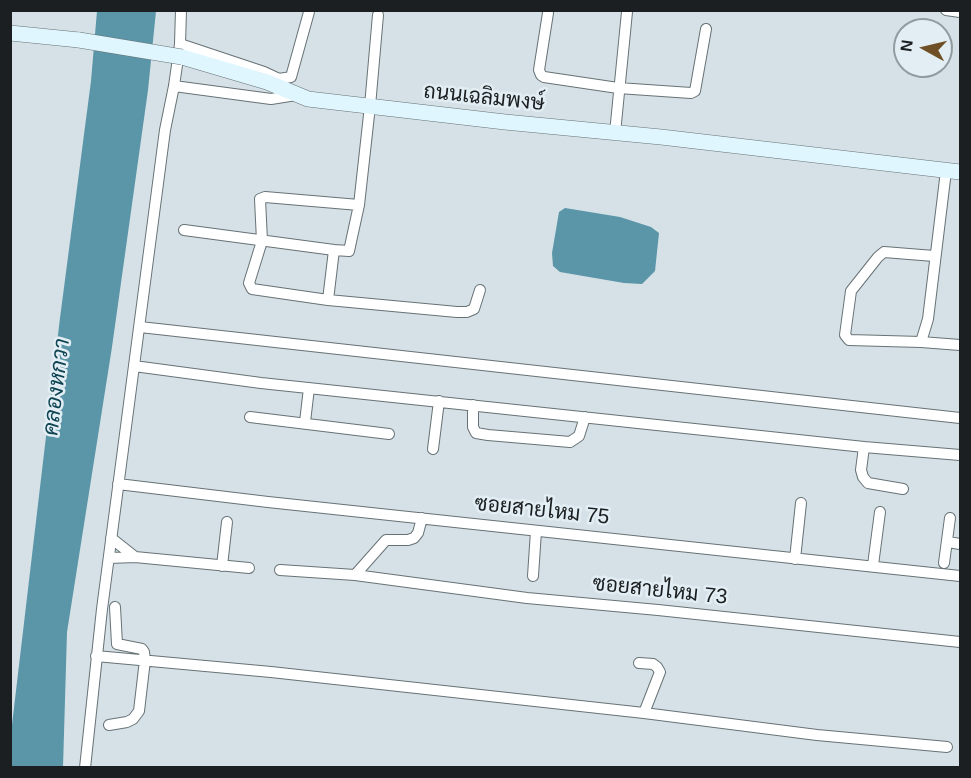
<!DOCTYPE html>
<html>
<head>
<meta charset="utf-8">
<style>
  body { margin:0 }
  #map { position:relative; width:971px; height:778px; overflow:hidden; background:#d5e1e6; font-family:Arial,sans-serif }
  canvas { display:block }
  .frame { position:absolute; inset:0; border:12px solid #1b1f21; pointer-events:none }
  .north { position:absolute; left:893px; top:18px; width:60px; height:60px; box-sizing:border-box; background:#e2eef3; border:2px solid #929b9f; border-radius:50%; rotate:278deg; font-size:16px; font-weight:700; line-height:24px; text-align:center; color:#1b1f21 }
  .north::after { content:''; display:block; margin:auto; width:21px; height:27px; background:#6f4f25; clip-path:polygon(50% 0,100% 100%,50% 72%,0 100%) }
</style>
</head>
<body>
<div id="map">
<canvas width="971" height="778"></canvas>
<div class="frame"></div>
<div class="north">N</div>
</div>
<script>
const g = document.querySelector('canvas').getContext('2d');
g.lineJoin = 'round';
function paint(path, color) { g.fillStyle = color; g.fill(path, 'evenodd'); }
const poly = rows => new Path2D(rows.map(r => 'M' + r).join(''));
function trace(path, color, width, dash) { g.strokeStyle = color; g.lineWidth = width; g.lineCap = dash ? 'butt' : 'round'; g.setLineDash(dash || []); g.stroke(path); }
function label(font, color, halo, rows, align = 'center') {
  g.font = font + ' Arial,Sarabun,sans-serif'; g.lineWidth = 5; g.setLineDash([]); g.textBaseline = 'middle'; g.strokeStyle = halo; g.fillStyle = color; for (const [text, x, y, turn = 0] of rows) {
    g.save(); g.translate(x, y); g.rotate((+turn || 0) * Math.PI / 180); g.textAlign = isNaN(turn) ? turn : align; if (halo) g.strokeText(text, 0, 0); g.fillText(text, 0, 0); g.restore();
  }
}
paint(poly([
  [97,11,156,11,148,90,112,347,67,632,63,767,11,768,11,733,60,318,91,81],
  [565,208,620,217,651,227,659,233,655,271,642,284,624,283,560,272,553,266,552,253,559,212]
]), '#5a95a8');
const minor = poly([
  [946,10,960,12],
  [548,13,539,70,541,75,544,77,618,88,691,93,695,91,706,29],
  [180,44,264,72,279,79,291,77,309,12],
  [174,86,271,99,296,95],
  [615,133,627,12],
  [359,205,265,197,260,199,262,241,249,283,252,289,328,300,457,312,467,312,474,309,480,290],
  [184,230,334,250],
  [934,256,884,252,878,257,851,291,845,335,849,340,921,342,928,319,946,171],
  [328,300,334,250,349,251,359,205,370,106,378,15],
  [140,327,960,418],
  [921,342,960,345],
  [134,366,261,383,864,447,960,455],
  [473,405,473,427,476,433,488,435,570,442,579,436,585,417],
  [250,417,389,434],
  [305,422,309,388],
  [864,447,861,470,863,477,868,483,903,489],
  [433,449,439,401],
  [118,484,268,502,960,576],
  [111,538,135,557],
  [948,542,960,544],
  [109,558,135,557,249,568],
  [795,559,801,503],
  [944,563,950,518],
  [873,565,880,512],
  [222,566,227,522],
  [280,570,355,575,386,540,408,540,414,538,418,533,422,518],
  [355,575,527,598,658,610,960,642],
  [533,576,536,531],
  [96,656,271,672,644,713,817,735,947,747],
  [639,663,653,664,657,667,660,672,644,713],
  [109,725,127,722,133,719,139,711,145,660,144,652,142,649,117,644,115,607],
  [85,768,102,609,165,130,174,86,180,44,181,10]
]);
const secondary = poly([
  [10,33,79,40],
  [182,57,267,82,308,99,505,122,661,137,960,172]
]);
trace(minor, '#677276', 12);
trace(secondary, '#677276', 16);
trace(minor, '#fff', 10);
trace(secondary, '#dff6fe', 15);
const secondaryBridge = poly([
  [79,40,182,57]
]);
trace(secondaryBridge, '#677276', 16, []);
trace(secondaryBridge, '#dff6fe', 15);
label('21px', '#1b1f21', '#e2eef3', [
  ["ถนนเฉลิมพงษ์",484,98,6],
  ["ซอยสายไหม 75",542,511,6],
  ["ซอยสายไหม 73",660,591,6]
]);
label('italic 22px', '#0e4352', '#e2eef3', [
  ["คลองหกวา",57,387,-83]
]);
</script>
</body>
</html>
